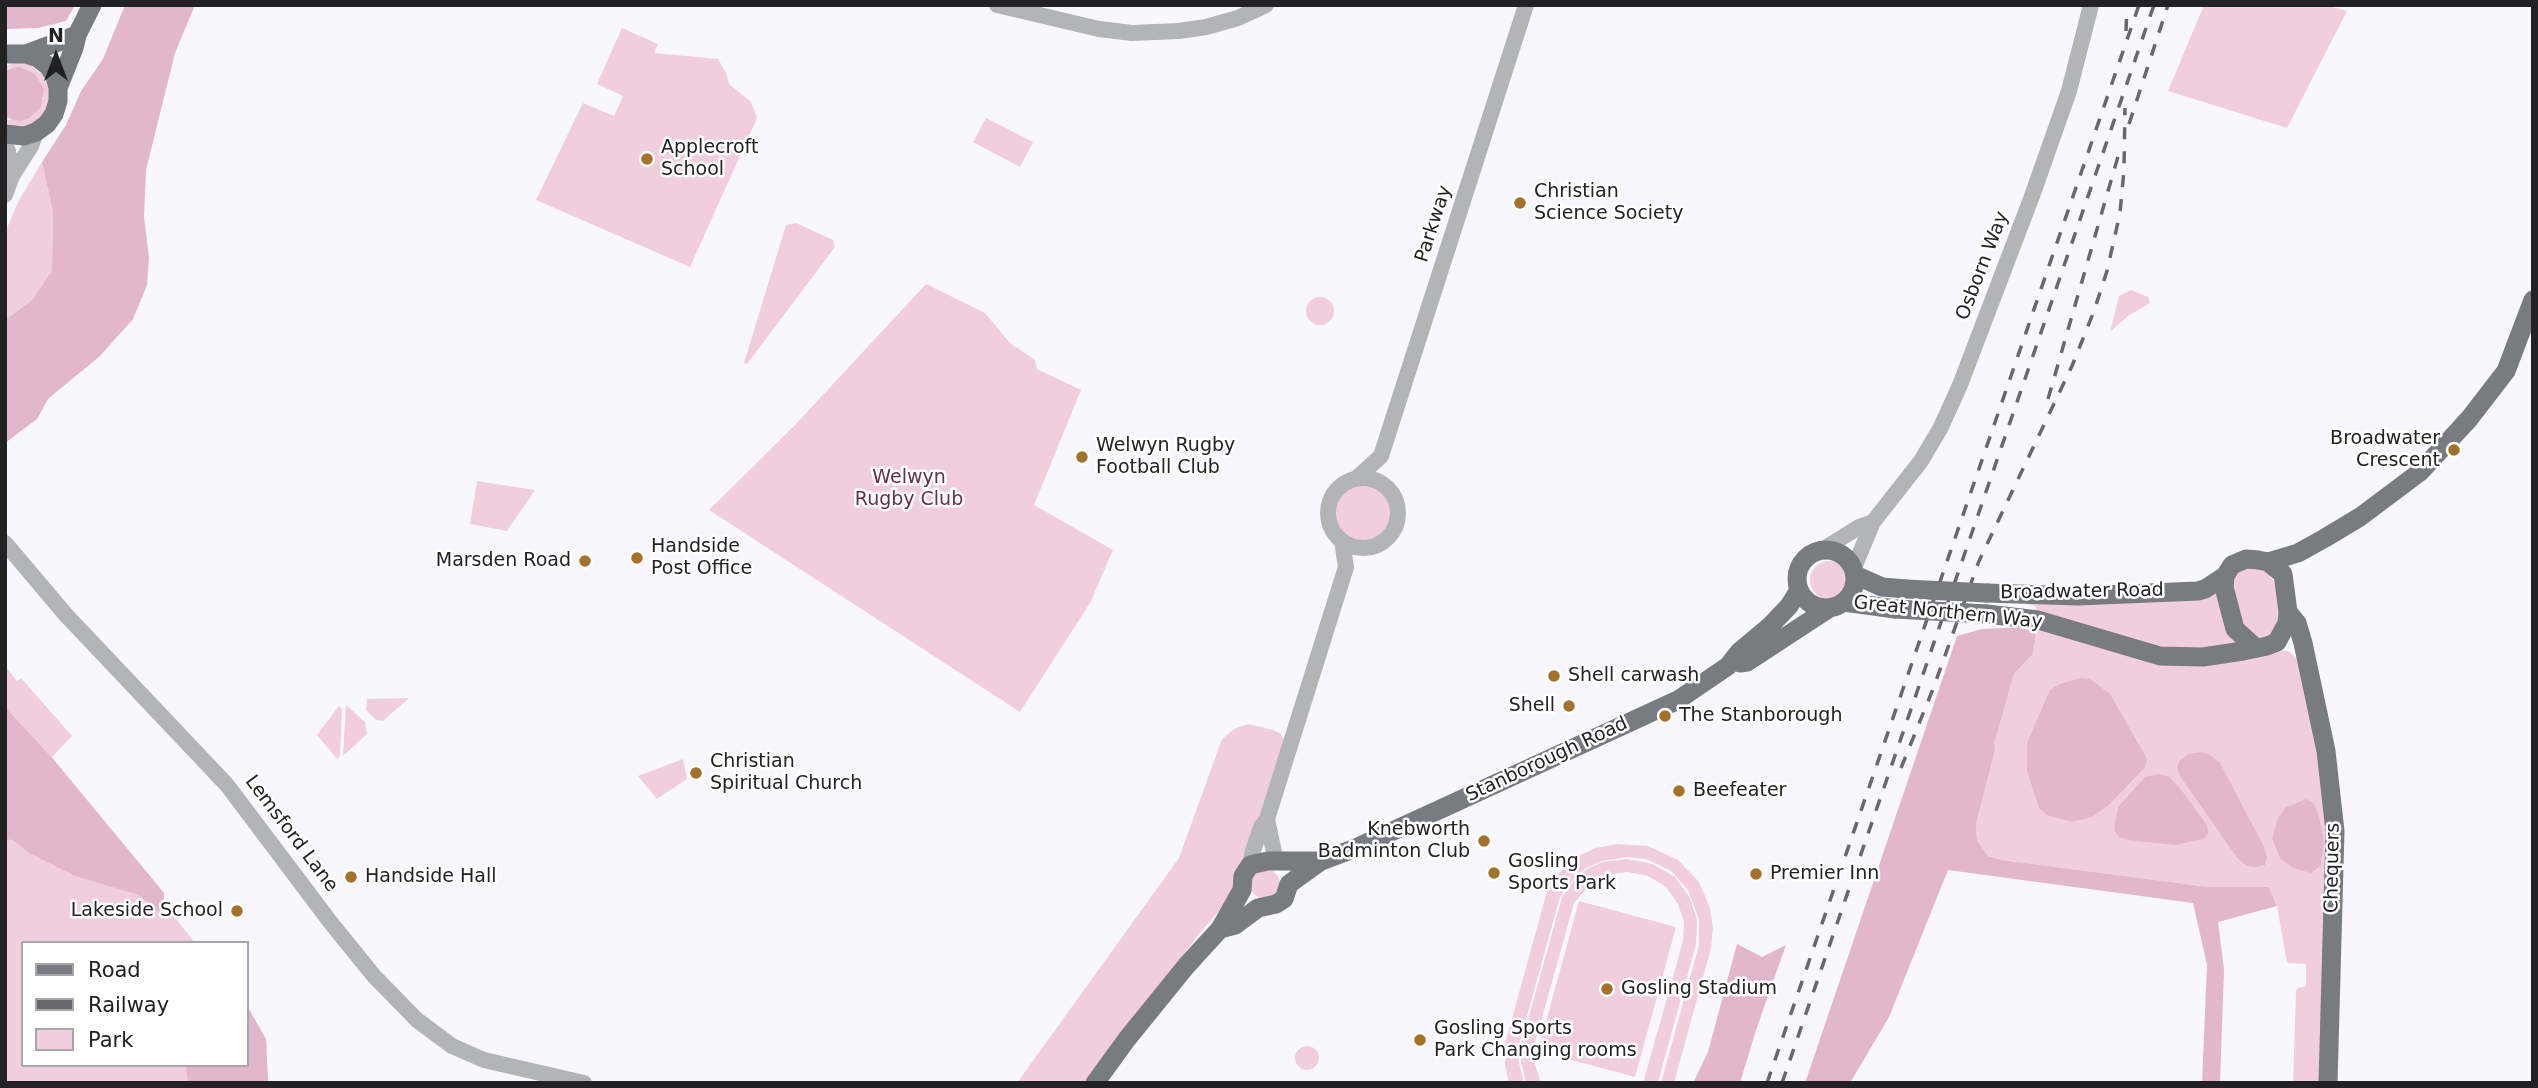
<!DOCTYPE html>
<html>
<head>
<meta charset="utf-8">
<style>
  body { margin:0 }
  #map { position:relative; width:2538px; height:1088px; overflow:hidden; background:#f8f7ff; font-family:"DejaVu Sans",sans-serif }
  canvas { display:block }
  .frame { position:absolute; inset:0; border:7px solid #222225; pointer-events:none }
  .legend { position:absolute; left:21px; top:941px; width:228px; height:126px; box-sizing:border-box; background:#fff; border:2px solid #a7a7a8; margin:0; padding:9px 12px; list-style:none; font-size:21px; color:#222225 }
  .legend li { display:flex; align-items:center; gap:14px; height:35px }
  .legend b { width:35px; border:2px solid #a7a7a8 }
  .north { position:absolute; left:21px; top:21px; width:70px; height:70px; -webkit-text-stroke:5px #fff; paint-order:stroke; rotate:0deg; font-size:19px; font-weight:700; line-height:28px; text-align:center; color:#222225 }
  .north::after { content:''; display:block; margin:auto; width:24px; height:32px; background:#222225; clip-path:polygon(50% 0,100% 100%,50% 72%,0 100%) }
</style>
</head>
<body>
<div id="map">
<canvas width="2538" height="1088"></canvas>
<div class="frame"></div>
<ul class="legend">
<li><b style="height:9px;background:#787b80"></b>Road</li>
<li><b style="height:9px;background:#68686c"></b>Railway</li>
<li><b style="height:19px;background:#f1cede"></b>Park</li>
</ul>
<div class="north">N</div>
</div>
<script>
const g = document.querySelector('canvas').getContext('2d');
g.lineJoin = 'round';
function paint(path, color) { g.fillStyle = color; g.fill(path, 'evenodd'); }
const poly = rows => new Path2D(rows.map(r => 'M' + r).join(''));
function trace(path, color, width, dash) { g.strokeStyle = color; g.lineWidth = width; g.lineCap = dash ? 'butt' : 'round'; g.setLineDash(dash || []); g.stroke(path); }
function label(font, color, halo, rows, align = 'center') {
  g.font = font + ' "DejaVu Sans",sans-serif'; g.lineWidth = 5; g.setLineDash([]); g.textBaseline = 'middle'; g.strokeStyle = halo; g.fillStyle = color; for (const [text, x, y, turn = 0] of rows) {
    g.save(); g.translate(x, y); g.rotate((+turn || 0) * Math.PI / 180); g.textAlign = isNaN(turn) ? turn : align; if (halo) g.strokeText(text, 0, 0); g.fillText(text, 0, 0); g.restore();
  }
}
paint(poly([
  [2204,5,2326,5,2347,11,2287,128,2168,91],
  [622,28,658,44,654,53,718,59,726,73,729,84,751,102,757,118,690,267,536,200,583,103,614,116,623,96,597,84],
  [20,62,30,65,46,78,51,99,42,118,33,124,12,127,5,124,5,117,10,120,44,98,10,68,5,70,5,66],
  [986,118,1033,142,1020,167,973,142],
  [42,162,53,212,52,271,32,300,5,320,5,233,18,202],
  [796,223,833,240,835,247,747,364,744,363,786,225],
  [926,284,985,313,1010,343,1035,360,1037,369,1081,390,1034,505,1113,550,1090,603,1020,712,709,510,795,425],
  [2131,290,2148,297,2150,303,2128,316,2110,332,2119,296],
  '1306 311a14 14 0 1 1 28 0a14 14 0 1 1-28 0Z',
  [477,481,502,485,535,490,507,531,470,524],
  '1335 513a28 28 0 1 1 56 0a28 28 0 1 1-56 0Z',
  '1810 580a19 19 0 1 1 38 0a19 19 0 1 1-38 0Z',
  [2259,567,2270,575,2274,582,2281,616,2270,636,2258,638,2243,631,2230,582,2242,568],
  [2217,589,2240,645,2181,652,2035,614,2036,606,2026,604,2026,602],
  [2038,625,2150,660,2278,650,2288,651,2298,659,2326,751,2326,1083,2293,1083,2296,992,2297,988,2306,986,2306,964,2287,963,2277,906,2269,887,2209,887,2002,860,1988,856,1977,840,1976,824,1995,752,1993,743,2014,674,2033,654],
  [5,666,17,681,21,678,72,736,52,757,164,893,164,904,195,943,23,943,23,1065,247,1065,247,1006,266,1039,268,1083,5,1083],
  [409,698,383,721,376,720,366,710,367,699],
  [346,705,365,722,367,734,343,756],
  [339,706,342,709,340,756,337,759,317,735],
  [1248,724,1273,730,1280,733,1284,740,1256,829,1240,863,1232,896,1198,935,1089,1083,1017,1083,1179,858,1222,739,1234,729],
  [683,759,687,779,657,799,638,776],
  [1617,844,1648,846,1678,860,1699,882,1710,908,1713,928,1711,948,1674,1083,1661,1083,1699,945,1699,920,1688,890,1671,871,1646,859,1627,857,1602,861,1586,868,1571,882,1560,897,1519,1045,1519,1063,1524,1083,1509,1083,1505,1065,1505,1044,1547,891,1559,873,1578,856,1596,848],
  [1627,859,1653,864,1675,877,1690,898,1697,920,1696,944,1658,1082,1643,1083,1683,941,1684,922,1678,904,1666,887,1648,876,1627,872,1606,875,1594,880,1574,903,1535,1043,1534,1061,1541,1083,1526,1083,1521,1062,1521,1045,1562,897,1572,883,1587,869,1602,862],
  '1250 884a15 15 0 1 1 30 0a15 15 0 1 1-30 0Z',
  [1579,901,1676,927,1635,1077,1538,1051],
  '1295 1058a12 12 0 1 1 24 0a12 12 0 1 1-24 0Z'
]), '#f1cede');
paint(poly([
  [5,5,75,5,66,21,38,28,7,29],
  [125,5,195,5,175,53,146,170,144,217,149,258,147,285,133,319,100,356,48,399,37,419,5,443,5,320,32,300,52,271,53,212,42,162,66,125,81,91,103,59],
  [19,67,35,74,44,89,41,107,28,119,19,121,5,117,5,70],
  [2022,627,2036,634,2033,654,2014,674,1994,743,1995,751,1976,824,1977,840,1988,856,2002,860,2209,887,2269,887,2277,906,2218,922,2224,970,2220,1083,2202,1083,2207,965,2193,903,1948,870,1889,1017,1850,1083,1805,1083,1957,636,1982,629],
  [2080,678,2090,679,2110,694,2147,759,2145,767,2109,805,2092,817,2072,822,2047,815,2039,808,2027,771,2027,743,2050,690,2060,684],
  [5,707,51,757,164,893,164,904,158,911,139,895,75,876,29,853,13,840,5,839],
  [2201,752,2210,755,2220,763,2264,847,2267,858,2265,865,2256,867,2247,866,2238,859,2180,776,2177,767,2180,760,2189,754],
  [2158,774,2168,776,2179,787,2207,825,2208,833,2204,839,2176,845,2128,840,2119,837,2114,830,2118,807,2145,777],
  [2306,799,2314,804,2319,817,2324,842,2321,865,2311,873,2293,868,2280,858,2272,838,2278,818,2285,808],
  [1737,944,1762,957,1786,945,1756,1030,1740,1083,1693,1083,1708,1052],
  [247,1006,266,1039,268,1083,188,1083,186,1065,247,1065]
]), '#e2b6cb');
trace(poly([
  [997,5,1099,29,1132,33,1179,31,1206,27,1238,18,1266,5],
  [5,145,8,151,12,176],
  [5,195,12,176,31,146,36,132],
  [1358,477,1381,456,1526,5],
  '1328 513a35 35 0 1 1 70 0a35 35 0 1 1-70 0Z',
  [5,543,66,615,227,785,331,923,374,976,417,1020,452,1046,484,1060,584,1083],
  [1822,550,1859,527,1873,522],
  [1853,570,1873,522,1921,461,1941,427,1960,385,2032,196,2069,91,2091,5],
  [1267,819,1276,862],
  [1250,865,1252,854,1261,827,1267,819,1346,567,1342,541]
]), '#b3b4b7', 16);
trace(poly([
  [5,54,26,54,38,58,48,66,55,76,58,88,58,101,54,114,47,124,36,132,24,136,5,134],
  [26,54,77,35],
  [58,88,74,48,77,35,92,5],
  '1797 579a29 29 0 1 1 58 0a29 29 0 1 1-58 0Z',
  [2268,562,2298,553,2325,538,2360,517,2420,472,2469,419,2506,371,2533,300],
  [1855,575,1882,587,1906,589],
  [1987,593,2078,596,2198,591,2205,589,2225,576],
  [1844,602,1895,609],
  [2288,612,2297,623,2303,643,2326,751,2335,831,2328,1083],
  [1987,614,2038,620,2160,656,2203,657,2243,651,2267,646,2277,642,2287,623,2288,612,2283,574,2268,562,2258,560,2246,559,2232,565,2225,576,2224,587,2235,629,2256,648],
  [1740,663,1747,662,1828,609],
  [1220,929,1235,925,1258,908,1276,904,1284,899,1289,884,1321,861,1356,848,1678,700,1728,666,1739,652,1770,626,1789,606,1799,590],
  [1095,1083,1127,1039,1187,965,1220,929,1242,890,1243,876,1250,865,1268,861,1321,861]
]), '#787b80', 19);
trace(poly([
  [2126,31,2127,5],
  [2129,124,2168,5],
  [2048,399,2119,153],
  [1901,768,1933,689,1979,561,2072,366,2094,311,2107,271,2120,213,2124,170,2125,108],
  [1767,1083,2139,5],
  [1782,1083,2154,5]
]), '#68686c', 3.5, [12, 12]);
trace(poly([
  [1906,589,1987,593],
  [1895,609,1987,614]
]), '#787b80', 19);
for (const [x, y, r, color] of [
  [647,159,7,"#a37128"],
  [1520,203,7,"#a37128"],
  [2454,450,7,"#a37128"],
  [1082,457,7,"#a37128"],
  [637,558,7,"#a37128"],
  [585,561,7,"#a37128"],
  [1554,676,7,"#a37128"],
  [1569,706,7,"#a37128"],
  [1665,716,7,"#a37128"],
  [696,773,7,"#a37128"],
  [1679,791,7,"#a37128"],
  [1484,841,7,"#a37128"],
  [1494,873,7,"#a37128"],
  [1756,874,7,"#a37128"],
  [351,877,7,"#a37128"],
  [237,911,7,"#a37128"],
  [1607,989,7,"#a37128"],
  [1420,1040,7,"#a37128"]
]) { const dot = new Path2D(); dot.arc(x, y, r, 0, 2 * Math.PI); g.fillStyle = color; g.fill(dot); trace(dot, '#fff', 2.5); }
label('19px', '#222225', '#fff', [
  ["Applecroft",661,148],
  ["School",661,170],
  ["Christian",1534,192],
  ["Science Society",1534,214],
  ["Broadwater",2440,439,"right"],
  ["Crescent",2440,461,"right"],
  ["Welwyn Rugby",1096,446],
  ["Football Club",1096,468],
  ["Handside",651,547],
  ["Post Office",651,569],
  ["Marsden Road",571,561,"right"],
  ["Shell carwash",1568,676],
  ["Shell",1555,706,"right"],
  ["The Stanborough",1679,716],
  ["Christian",710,762],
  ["Spiritual Church",710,784],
  ["Beefeater",1693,791],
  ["Knebworth",1470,830,"right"],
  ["Badminton Club",1470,852,"right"],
  ["Gosling",1508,862],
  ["Sports Park",1508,884],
  ["Premier Inn",1770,874],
  ["Handside Hall",365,877],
  ["Lakeside School",223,911,"right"],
  ["Gosling Stadium",1621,989],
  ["Gosling Sports",1434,1029],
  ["Park Changing rooms",1434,1051]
], 'left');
label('19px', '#222225', '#fff', [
  ["Parkway",1434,224,-72],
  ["Osborn Way",1983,266,-69],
  ["Broadwater Road",2082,592,-1],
  ["Great Northern Way",1948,613,6],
  ["Stanborough Road",1547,760,-25],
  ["Lemsford Lane",291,834,53],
  ["Chequers",2333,868,-89]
]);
label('19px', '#642e4c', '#fff', [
  ["Welwyn",909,478],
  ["Rugby Club",909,500]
]);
</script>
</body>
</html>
